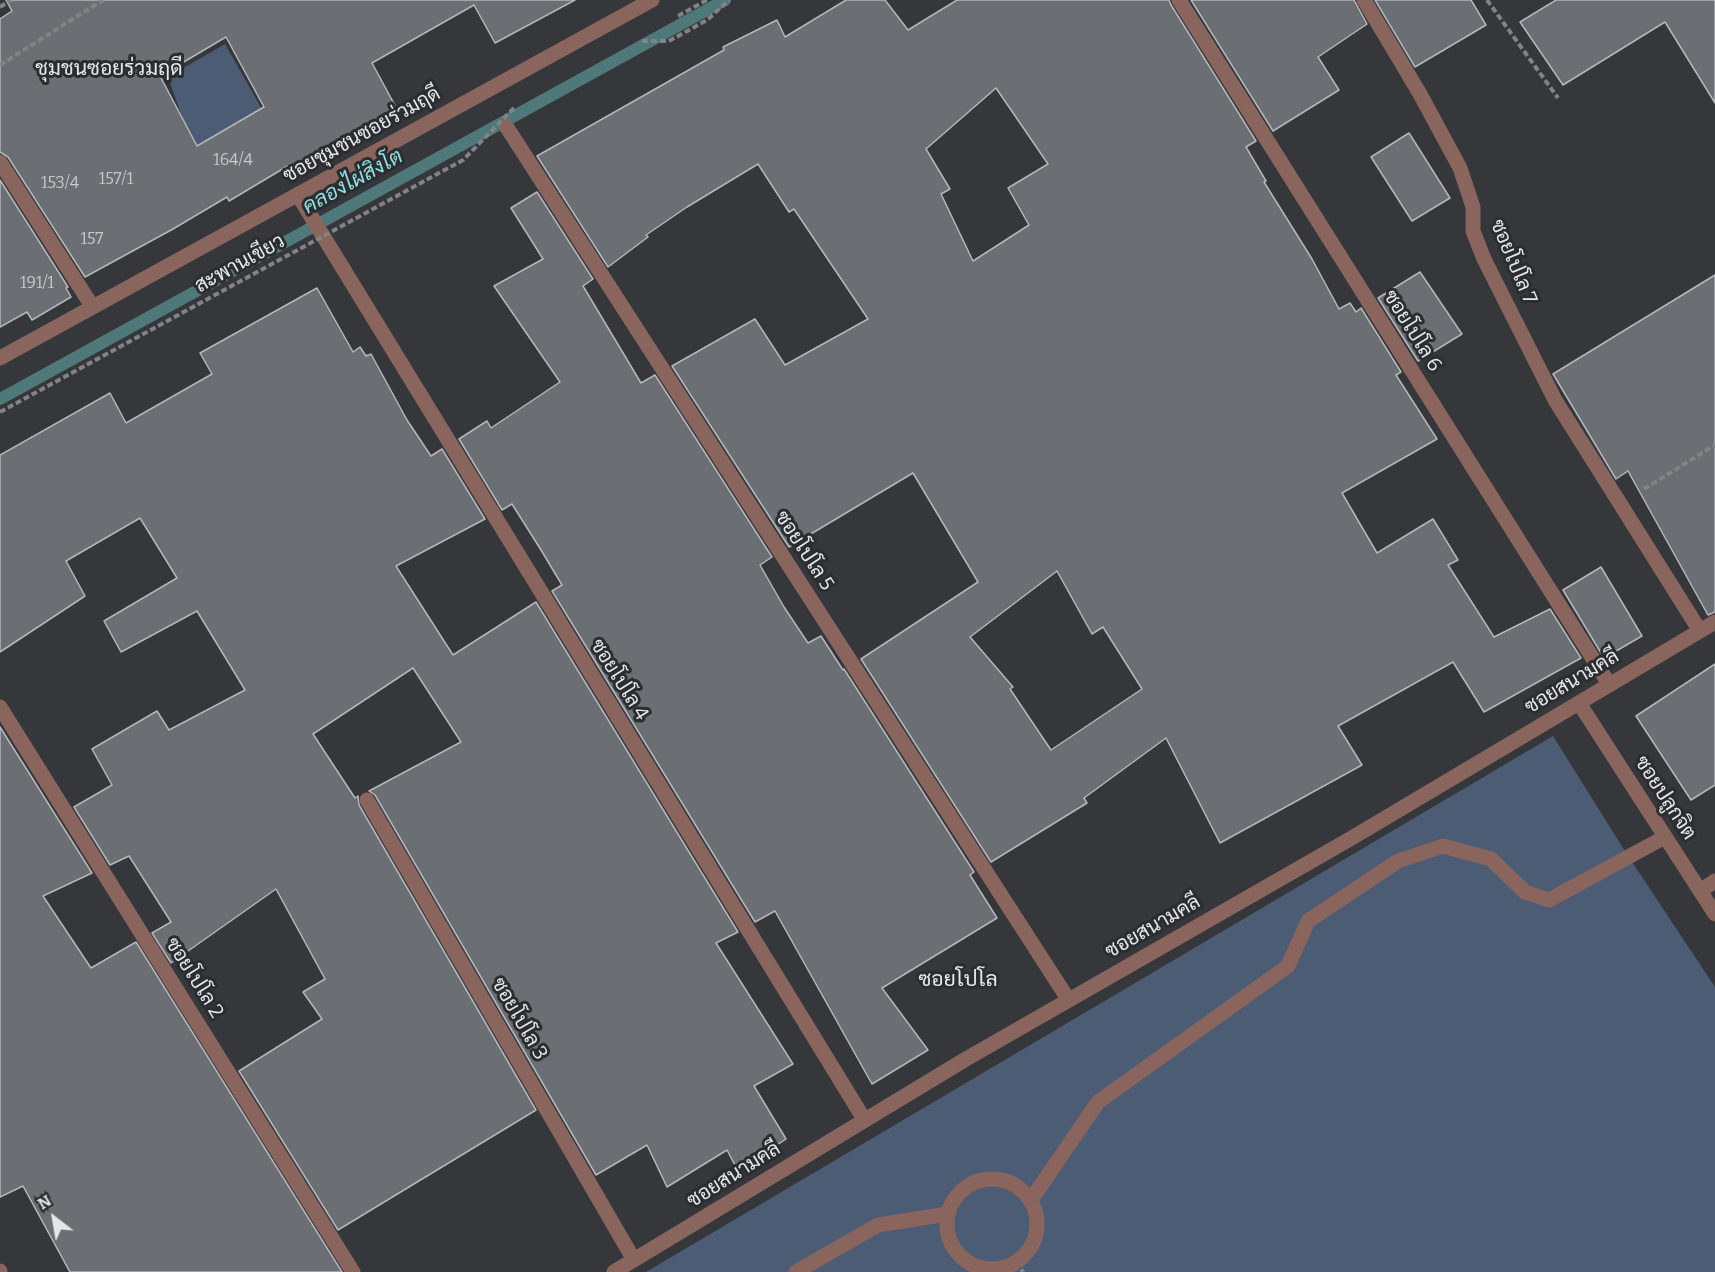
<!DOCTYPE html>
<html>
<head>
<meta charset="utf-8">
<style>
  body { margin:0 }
  #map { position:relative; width:1715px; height:1272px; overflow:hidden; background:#35373b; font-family:Bitter,serif }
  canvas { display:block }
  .north { position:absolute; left:24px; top:1188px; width:60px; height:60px; -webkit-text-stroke:4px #2b2d31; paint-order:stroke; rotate:329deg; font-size:16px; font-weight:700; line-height:24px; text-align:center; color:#e6e7ea }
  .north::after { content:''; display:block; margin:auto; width:21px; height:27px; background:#e6e7ea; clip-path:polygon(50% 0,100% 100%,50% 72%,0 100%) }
</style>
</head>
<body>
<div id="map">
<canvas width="1715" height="1272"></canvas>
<div class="north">N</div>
</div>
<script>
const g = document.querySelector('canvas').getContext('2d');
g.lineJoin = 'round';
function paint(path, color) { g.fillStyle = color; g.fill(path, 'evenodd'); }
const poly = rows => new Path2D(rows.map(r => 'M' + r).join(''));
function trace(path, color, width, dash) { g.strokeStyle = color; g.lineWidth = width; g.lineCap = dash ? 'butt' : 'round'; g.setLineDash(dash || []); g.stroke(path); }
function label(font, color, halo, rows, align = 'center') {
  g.font = font + ' Bitter,Sarabun,serif'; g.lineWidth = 6; g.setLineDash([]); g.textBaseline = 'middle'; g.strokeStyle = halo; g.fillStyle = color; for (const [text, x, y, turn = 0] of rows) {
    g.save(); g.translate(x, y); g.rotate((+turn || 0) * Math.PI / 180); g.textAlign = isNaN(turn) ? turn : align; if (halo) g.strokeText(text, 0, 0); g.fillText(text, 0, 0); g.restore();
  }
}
paint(poly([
  [225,44,268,120,198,162,168,77],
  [1553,736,1628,856,1715,987,1715,1272,646,1272]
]), '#4d5c75');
trace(poly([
  [0,399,725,0]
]), '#4e7879', 12);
const building = poly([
  [6,0,575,0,495,43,474,5,372,63,398,111,354,137,353,135,293,168,291,164,229,201,227,197,173,229,85,277,8,157,0,152,0,19,12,11,6,0],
  [226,37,264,107,197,146,160,76,226,37],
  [846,0,885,0,908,30,957,0,1169,0,1171,5,1256,141,1246,147,1266,181,1264,182,1312,259,1339,309,1350,303,1356,312,1361,308,1401,372,1396,375,1437,439,1342,493,1377,553,1433,519,1458,560,1448,565,1494,637,1550,609,1581,658,1484,712,1453,662,1338,726,1362,765,1220,843,1166,738,1084,798,1087,803,991,862,861,659,978,582,913,473,789,547,672,366,755,319,785,365,868,319,794,209,789,212,758,164,687,207,646,235,648,237,608,267,537,156,724,50,723,47,777,20,785,37,846,0],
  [996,88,1048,164,1008,188,1029,225,973,261,941,194,950,189,926,149,996,88],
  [1057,571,1092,634,1103,627,1142,689,1051,750,1010,689,1013,687,970,637,1057,571],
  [1191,0,1354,0,1367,24,1318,57,1339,90,1273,131,1191,0],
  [1375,0,1471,0,1486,25,1415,67,1375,0],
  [1556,0,1715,0,1715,103,1665,22,1563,85,1520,22,1556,0],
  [1409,133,1450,198,1412,221,1371,157,1409,133],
  [0,180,68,287,66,288,71,297,32,320,27,312,0,327,0,180],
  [537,192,593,279,583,286,641,383,655,375,772,557,760,565,784,607,808,643,821,636,843,670,844,669,974,872,970,875,997,918,882,988,928,1050,872,1084,775,911,755,922,552,591,562,585,541,550,512,504,502,510,459,439,487,421,491,428,560,382,494,286,543,259,511,208,537,192],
  [1420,272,1462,334,1418,361,1378,298,1420,272],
  [1715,275,1715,612,1708,615,1628,471,1616,479,1553,374,1715,275],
  [317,288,353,352,360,347,366,356,371,354,407,420,431,456,442,449,485,519,396,566,453,655,536,602,738,932,716,943,793,1064,754,1086,786,1139,738,1171,727,1150,667,1187,647,1145,596,1175,375,795,369,791,461,742,413,668,313,734,355,798,358,796,359,805,536,1110,338,1230,239,1071,322,1019,303,992,325,979,276,889,171,963,152,933,171,922,129,856,110,865,74,807,112,785,92,749,157,711,169,730,245,690,197,611,121,652,104,621,177,578,140,518,66,561,85,596,0,652,0,455,110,393,126,423,212,374,200,353,317,288],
  [1601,567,1642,636,1604,658,1563,590,1601,567],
  [1715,664,1715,785,1691,800,1636,716,1715,664],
  [0,727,92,873,43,896,91,968,136,942,342,1272,70,1272,23,1186,0,1197,0,727]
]);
paint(building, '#6b6e72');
trace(building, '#b4b7bc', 1.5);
trace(poly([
  [1487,0,1558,98],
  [0,7,11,0],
  [678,16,707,0],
  [642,41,669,41,707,20,729,0],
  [0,65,103,0],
  [1644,489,1715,445],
  [1016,1262,1023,1272]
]), '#818386', 4, [6, 3]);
trace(poly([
  '947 1224a45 45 0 1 1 90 0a45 45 0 1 1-90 0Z',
  [1031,1200,1098,1102,1288,966,1308,921,1398,861,1443,846,1491,859,1525,892,1549,900,1665,837],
  [796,1272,878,1225,947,1214]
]), '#89655e', 15);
trace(poly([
  [1179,0,1609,684],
  [1364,0,1420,94,1460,168,1473,207,1473,231,1484,259,1555,400,1700,631],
  [506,126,1068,999],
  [0,162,92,306],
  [298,195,864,1119],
  [0,358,652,0],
  [1579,703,1715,914],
  [0,707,353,1272],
  [367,800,634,1260],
  [1700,891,1715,881],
  [0,1271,0,1272],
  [614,1272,966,1059,1350,839,1715,622]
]), '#89655e', 15);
trace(poly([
  [0,412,463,160,514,108]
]), '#818386', 4, [6, 3]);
label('16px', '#c7c9cc', null, [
  ["164/4",233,161],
  ["157/1",116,180],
  ["153/4",60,184],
  ["157",92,240],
  ["191/1",37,284]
]);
label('20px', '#e6e7ea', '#2b2d31', [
  ["ซอยชุมชนซอยร่วมฤดี",362,135,-29],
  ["ซอยโปโล 7",1513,262,67],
  ["สะพานเขียว",240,264,-29],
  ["ซอยโปโล 6",1412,331,58],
  ["ซอยโปโล 5",804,551,57],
  ["ซอยโปโล 4",619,680,58],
  ["ซอยสนามคลี",1572,682,-31],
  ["ซอยปลูกจิต",1665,798,57],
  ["ซอยสนามคลี",1153,927,-30],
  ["ซอยโปโล 2",194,978,58],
  ["ซอยโปโล 3",519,1019,60],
  ["ซอยสนามคลี",734,1175,-32]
]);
label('21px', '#e6e7ea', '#2b2d31', [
  ["ชุมชนซอยร่วมฤดี",109,69],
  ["ซอยโปโล",958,980]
]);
label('italic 21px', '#91dfe0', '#2b2d31', [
  ["คลองไผ่สิงโต",353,182,-29]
]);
</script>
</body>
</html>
